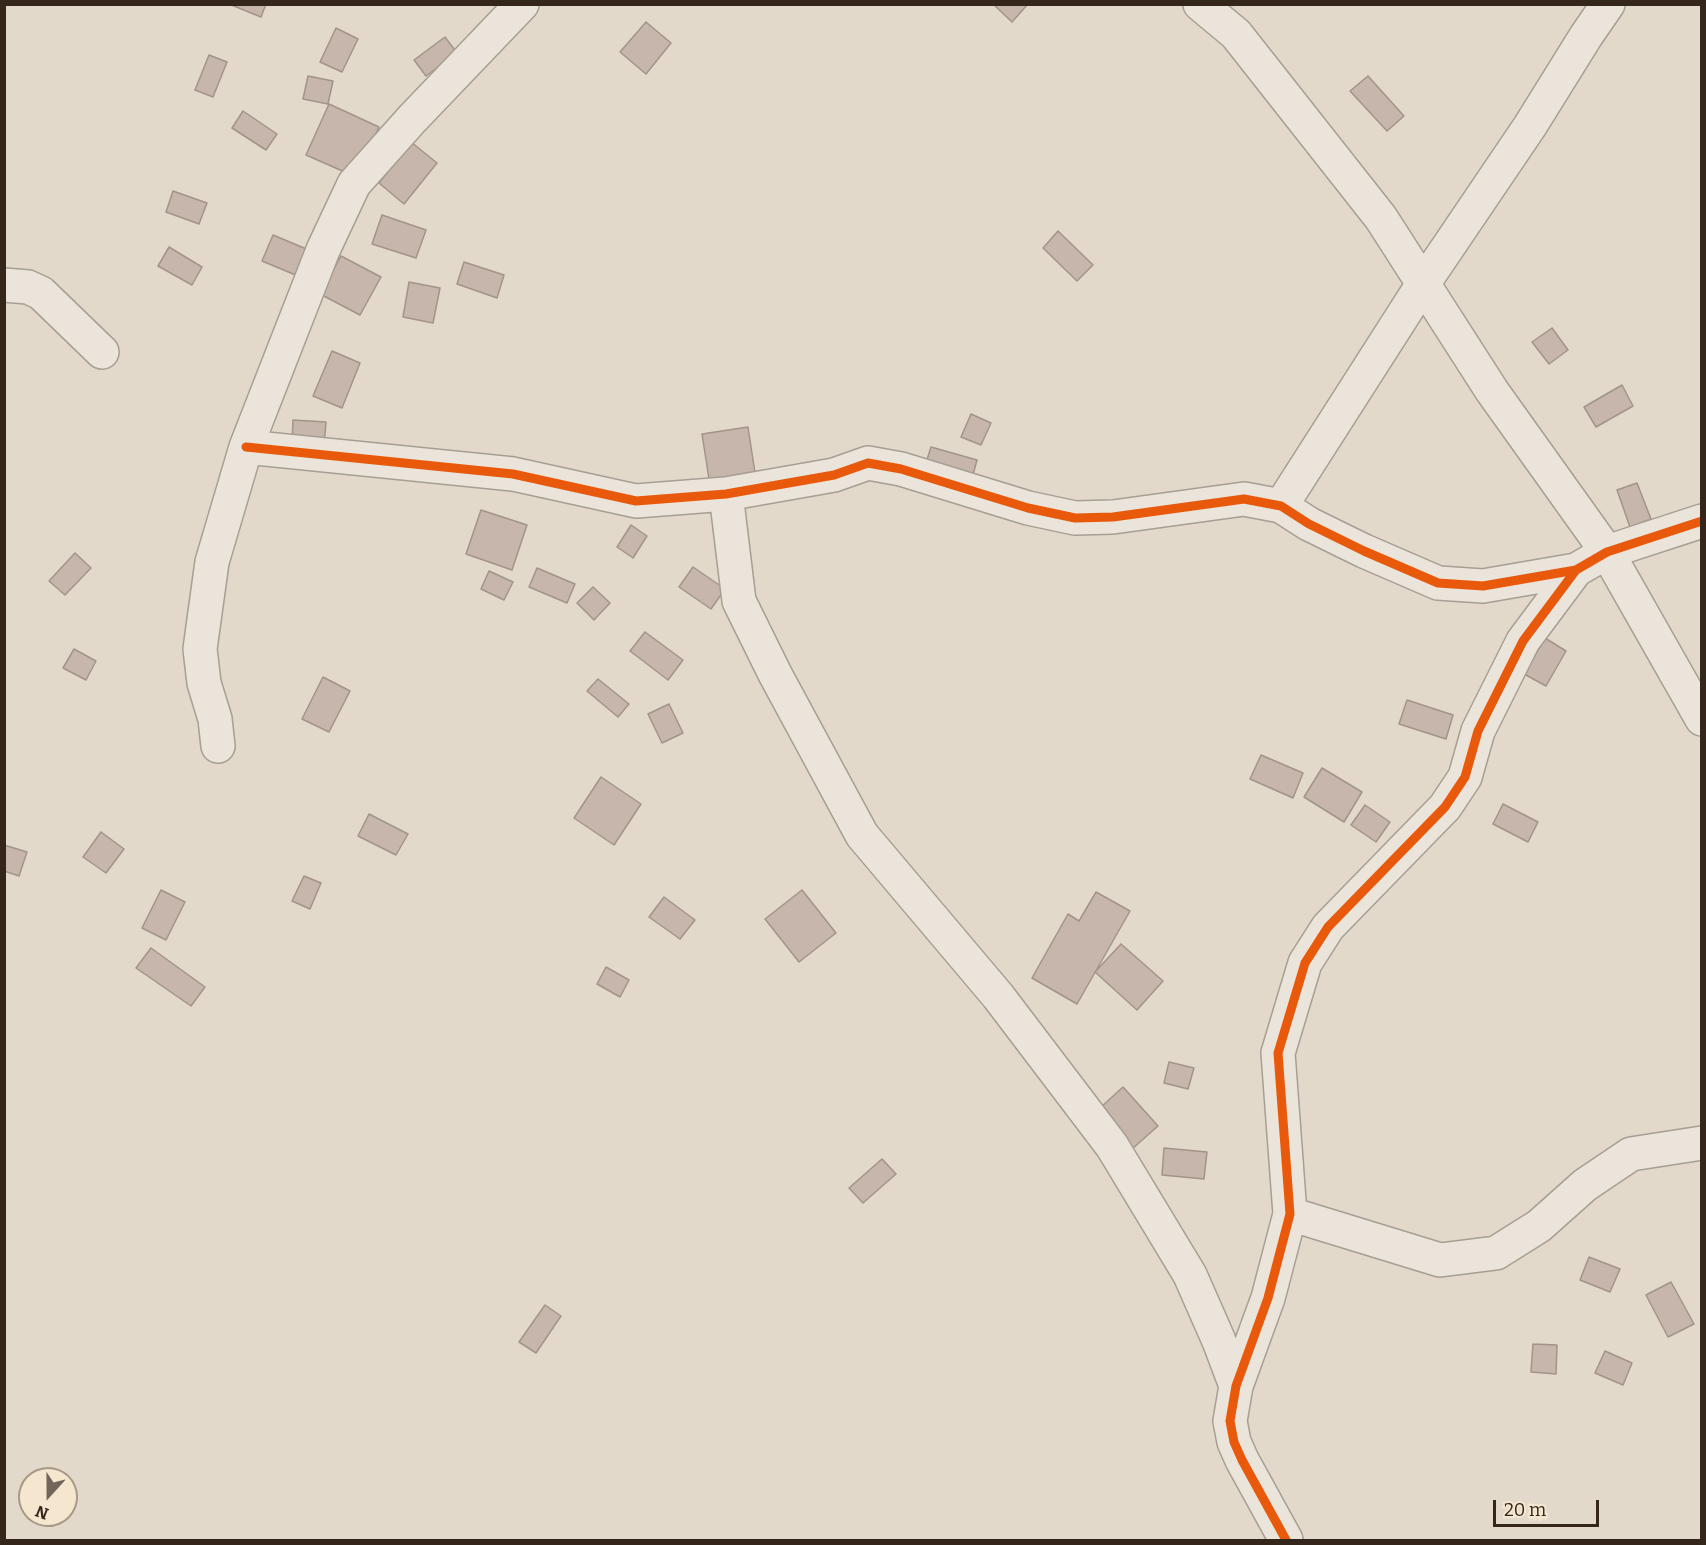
<!DOCTYPE html>
<html>
<head>
<meta charset="utf-8">
<style>
  body { margin:0 }
  #map { position:relative; width:1706px; height:1545px; overflow:hidden; background:#e2d9ca; font-family:Bitter,serif }
  canvas { display:block }
  .frame { position:absolute; inset:0; border:6px solid #35261c; pointer-events:none }
  .north { position:absolute; left:18px; top:1467px; width:60px; height:60px; box-sizing:border-box; background:#f5e6cf; border:2px solid #a89987; border-radius:50%; rotate:201deg; font-size:16px; font-weight:700; line-height:24px; text-align:center; color:#35261c }
  .north::after { content:''; display:block; margin:auto; width:21px; height:27px; background:#726559; clip-path:polygon(50% 0,100% 100%,50% 72%,0 100%) }
  .scale { position:absolute; left:1493px; top:1500px; width:106px; height:27px; box-sizing:border-box; border:3px solid #35261c; border-top:0; padding-left:8px; font-size:18px; line-height:21px; white-space:nowrap; color:#35261c; -webkit-text-stroke:4px #f5e6cf; paint-order:stroke }
</style>
</head>
<body>
<div id="map">
<canvas width="1706" height="1545"></canvas>
<div class="frame"></div>
<div class="north">N</div>
<div class="scale">20 m</div>
</div>
<script>
const g = document.querySelector('canvas').getContext('2d');
g.lineJoin = 'round';
function paint(path, color) { g.fillStyle = color; g.fill(path, 'evenodd'); }
const poly = rows => new Path2D(rows.map(r => 'M' + r).join(''));
function trace(path, color, width, dash) { g.strokeStyle = color; g.lineWidth = width; g.lineCap = dash ? 'butt' : 'round'; g.setLineDash(dash || []); g.stroke(path); }
const building = poly([
  [229,4,266,4,261,17,229,4],
  [993,4,1028,4,1012,22,993,4],
  [646,22,671,43,646,74,620,52,646,22],
  [336,28,358,39,342,72,320,62,336,28],
  [445,37,457,53,426,76,414,60,445,37],
  [209,55,227,62,213,97,195,90,209,55],
  [308,76,333,81,328,104,303,99,308,76],
  [1368,76,1404,116,1387,131,1350,91,1368,76],
  [329,104,379,127,356,177,306,155,329,104],
  [243,111,277,134,266,150,232,128,243,111],
  [411,142,437,163,404,204,379,183,411,142],
  [173,191,207,203,199,224,166,212,173,191],
  [382,215,426,230,416,258,372,244,382,215],
  [1058,231,1093,265,1077,281,1043,248,1058,231],
  [273,235,316,253,305,279,262,261,273,235],
  [169,247,202,267,192,285,158,266,169,247],
  [341,256,381,277,360,315,320,294,341,256],
  [464,262,504,275,497,298,457,284,464,262],
  [409,282,440,288,433,323,403,317,409,282],
  [1552,328,1568,350,1549,364,1532,342,1552,328],
  [332,351,360,363,342,408,313,396,332,351],
  [1622,385,1633,406,1596,427,1584,407,1622,385],
  [971,414,991,423,981,445,961,437,971,414],
  [293,420,326,422,324,446,292,443,293,420],
  [748,427,755,473,709,479,702,434,748,427],
  [931,447,977,460,971,482,924,469,931,447],
  [1637,483,1651,519,1630,527,1617,490,1637,483],
  [481,510,527,525,512,570,466,554,481,510],
  [631,525,647,536,633,558,617,547,631,525],
  [75,553,91,568,65,595,49,581,75,553],
  [693,567,725,589,711,609,679,587,693,567],
  [537,568,575,584,567,603,529,587,537,568],
  [489,571,513,582,504,600,481,589,489,571],
  [593,587,610,603,594,620,577,603,593,587],
  [645,632,683,660,668,680,630,651,645,632],
  [1545,638,1566,651,1546,686,1524,674,1545,638],
  [74,649,96,661,86,680,63,668,74,649],
  [323,677,350,691,329,732,302,719,323,677],
  [598,679,629,704,618,717,587,691,598,679],
  [1407,700,1453,715,1446,739,1399,724,1407,700],
  [669,704,683,733,662,743,648,714,669,704],
  [1261,755,1303,773,1293,798,1250,779,1261,755],
  [1322,768,1362,792,1344,822,1304,797,1322,768],
  [601,777,641,804,614,845,574,818,601,777],
  [1503,804,1538,822,1528,842,1493,824,1503,804],
  [1365,805,1390,822,1376,842,1351,825,1365,805],
  [369,814,408,834,396,855,358,836,369,814],
  [101,832,124,849,106,873,83,857,101,832],
  [4,845,27,852,19,876,4,871,4,845],
  [304,876,321,883,310,909,292,901,304,876],
  [161,890,185,902,166,940,142,928,161,890],
  [802,890,836,933,799,962,765,919,802,890],
  [1096,892,1130,911,1077,1004,1032,978,1068,914,1079,921,1096,892],
  [664,897,695,920,680,939,649,917,664,897],
  [1121,944,1163,981,1137,1010,1095,972,1121,944],
  [151,948,205,987,191,1006,136,968,151,948],
  [606,967,629,980,620,997,597,984,606,967],
  [1169,1062,1194,1068,1188,1089,1164,1083,1169,1062],
  [1123,1087,1158,1126,1123,1157,1089,1118,1123,1087],
  [1164,1148,1207,1152,1204,1179,1162,1175,1164,1148],
  [882,1159,896,1174,863,1203,849,1188,882,1159],
  [1589,1257,1620,1269,1610,1292,1580,1280,1589,1257],
  [1671,1282,1694,1324,1668,1337,1646,1295,1671,1282],
  [545,1305,561,1316,536,1353,519,1342,545,1305],
  [1533,1344,1557,1345,1556,1374,1531,1372,1533,1344],
  [1605,1351,1632,1363,1623,1385,1595,1373,1605,1351]
]);
paint(building, '#c6b6ab');
trace(building, '#a2948a', 1.5);
const street = poly([
  [1200,4,1236,34,1381,218,1492,391,1607,552,1702,719],
  [4,285,28,287,41,293,102,352],
  [246,447,513,474,636,501,726,494,834,475,868,463,901,469,1028,508,1075,518,1113,517,1244,499,1281,506,1309,524,1364,551,1438,583,1483,586,1576,570,1607,552,1702,521],
  [726,494,739,601,775,674,862,835,998,996,1112,1146,1190,1275,1219,1341,1236,1386],
  [1281,506,1423,284,1530,126,1586,36,1608,4],
  [218,746,215,719,204,683,200,649,212,562,246,447,323,250,354,184,412,119,522,4],
  [1290,1214,1440,1260,1496,1253,1539,1226,1585,1185,1631,1154,1702,1143],
  [1286,1540,1242,1460,1234,1442,1230,1421,1236,1386,1268,1298,1290,1214,1278,1053,1305,963,1328,927,1445,807,1465,777,1478,731,1523,641,1576,570]
]);
trace(street, '#a79e94', 36);
trace(street, '#eae4db', 33);
trace(poly([
  [246,447,513,474,636,501,726,494,834,475,868,463,901,469,1028,508,1075,518,1113,517,1244,499,1281,506,1309,524,1364,551,1438,583,1483,586,1576,570,1607,552,1702,521],
  [1286,1540,1242,1460,1234,1442,1230,1421,1236,1386,1268,1298,1290,1214,1278,1053,1305,963,1328,927,1445,807,1465,777,1478,731,1523,641,1576,570]
]), '#e8590c', 9);
</script>
</body>
</html>
